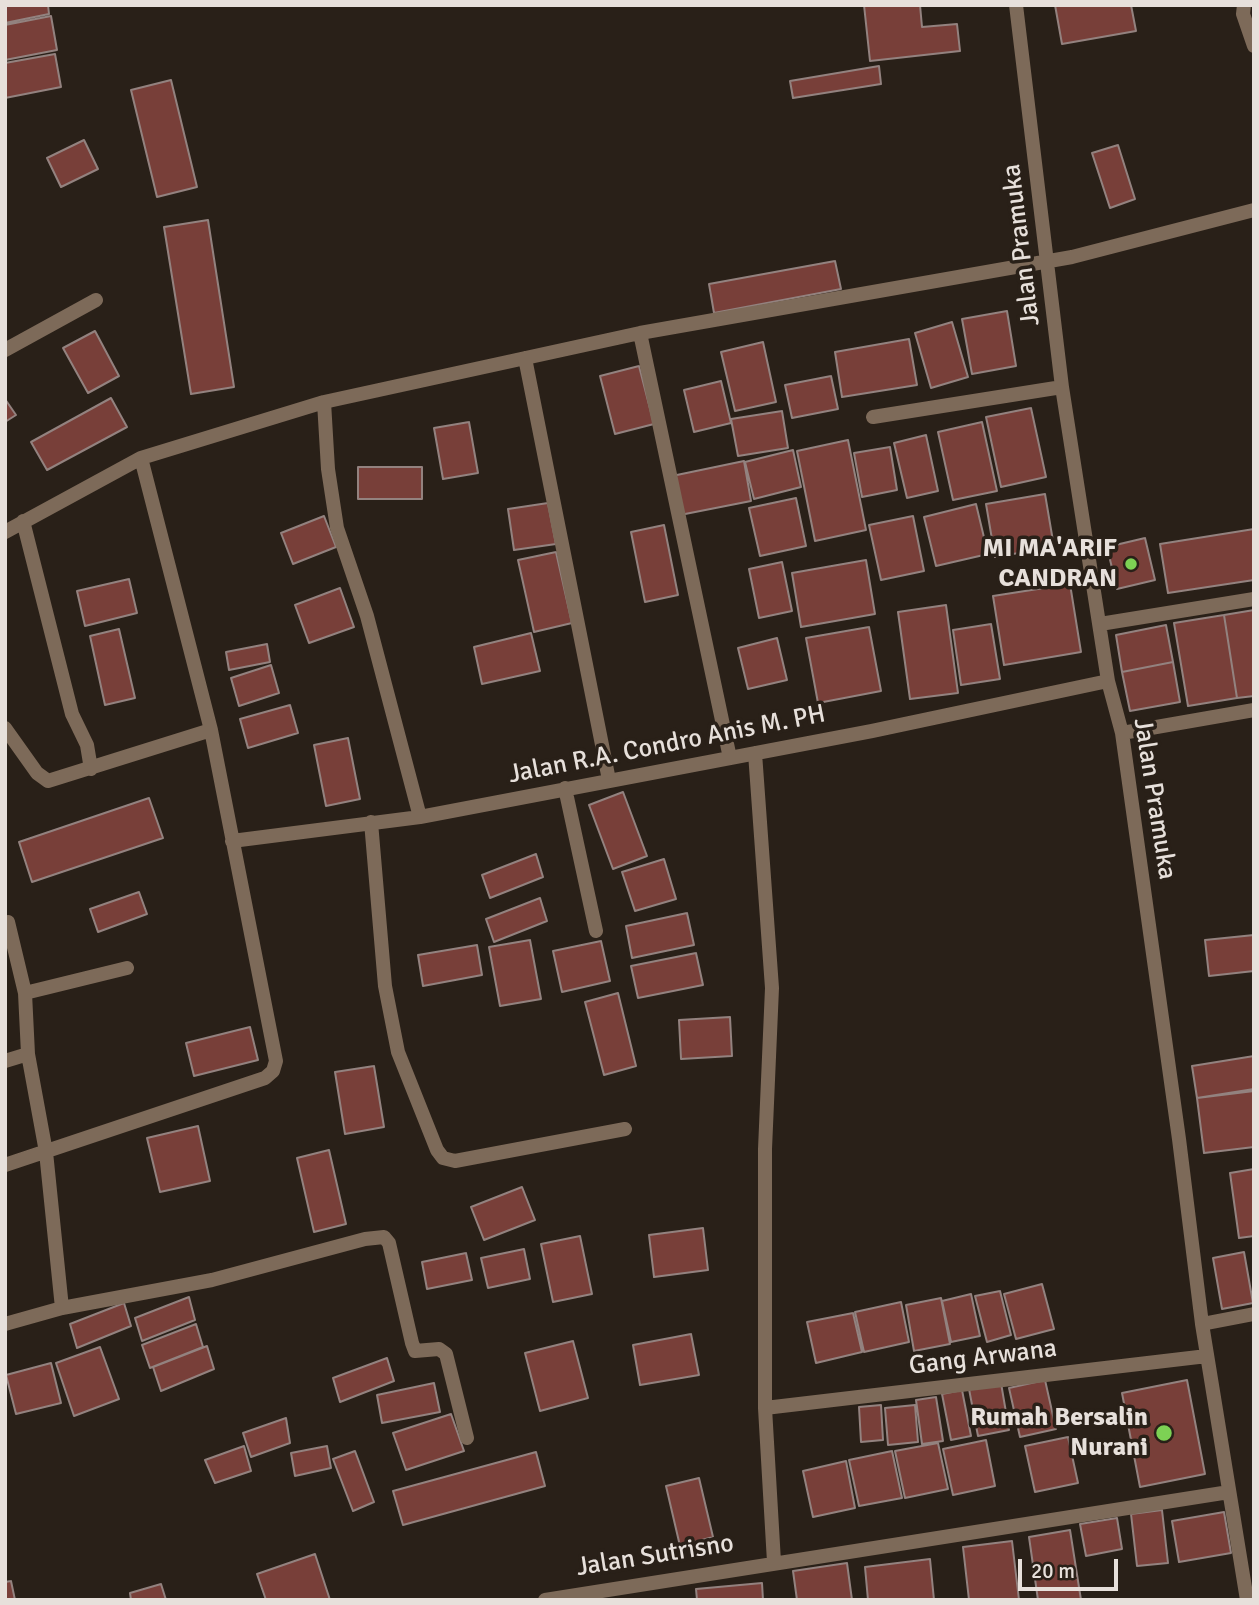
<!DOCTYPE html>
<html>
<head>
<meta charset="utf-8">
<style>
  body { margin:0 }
  #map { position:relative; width:1259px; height:1605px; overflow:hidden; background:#292018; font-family:Signika,sans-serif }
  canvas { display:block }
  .frame { position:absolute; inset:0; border:7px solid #e7e0db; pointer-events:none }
  .scale { position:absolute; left:1018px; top:1559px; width:100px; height:32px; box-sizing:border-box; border:4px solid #e7e0db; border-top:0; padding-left:9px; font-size:21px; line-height:24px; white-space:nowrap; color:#e7e0db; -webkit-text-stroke:5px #292018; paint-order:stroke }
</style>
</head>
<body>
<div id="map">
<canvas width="1259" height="1605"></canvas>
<div class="frame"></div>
<div class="scale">20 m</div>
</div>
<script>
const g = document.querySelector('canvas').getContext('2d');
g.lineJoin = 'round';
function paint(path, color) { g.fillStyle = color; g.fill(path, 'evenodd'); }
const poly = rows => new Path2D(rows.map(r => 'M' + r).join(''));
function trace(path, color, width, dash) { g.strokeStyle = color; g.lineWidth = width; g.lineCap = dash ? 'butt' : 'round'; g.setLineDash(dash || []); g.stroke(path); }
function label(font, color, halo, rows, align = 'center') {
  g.font = font + ' Signika,sans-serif'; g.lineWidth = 7; g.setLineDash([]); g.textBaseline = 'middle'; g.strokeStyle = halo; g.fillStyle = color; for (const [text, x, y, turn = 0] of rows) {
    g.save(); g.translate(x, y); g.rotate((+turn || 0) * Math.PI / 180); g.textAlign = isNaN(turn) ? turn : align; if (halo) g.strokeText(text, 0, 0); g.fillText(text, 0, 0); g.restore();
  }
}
const building = poly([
  [5,5,48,5,49,14,5,23,5,5],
  [864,5,920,5,922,27,957,24,960,51,870,61,864,5],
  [1055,5,1131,5,1136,31,1062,44,1055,5],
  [51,16,57,50,5,60,5,25,51,16],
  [55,54,61,87,5,98,5,63,55,54],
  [879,66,881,84,793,98,790,81,879,66],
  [171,80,197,187,157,197,131,90,171,80],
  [84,140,98,169,61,187,47,158,84,140],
  [1118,145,1135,199,1110,208,1092,153,1118,145],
  [208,220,234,387,191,394,164,227,208,220],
  [835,261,841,289,714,313,709,284,835,261],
  [1007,311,1016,366,972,374,962,319,1007,311],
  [952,322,968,377,931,388,915,333,952,322],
  [95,331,119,376,88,393,63,348,95,331],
  [909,339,917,385,842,397,835,352,909,339],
  [763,342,776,402,735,411,721,352,763,342],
  [639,366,654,424,615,434,600,376,639,366],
  [831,376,838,409,792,418,785,385,831,376],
  [721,381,731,423,694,432,684,390,721,381],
  [111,398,127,427,47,470,31,442,111,398],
  [5,399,16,415,5,422,5,399],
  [1031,408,1046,477,1001,487,986,417,1031,408],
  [782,411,788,448,738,456,731,419,782,411],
  [469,422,478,473,443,479,434,428,469,422],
  [982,422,997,491,953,500,938,432,982,422],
  [926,435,938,491,907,498,894,443,926,435],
  [848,440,866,530,815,541,797,451,848,440],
  [890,447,897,490,862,497,854,453,890,447],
  [793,450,801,487,754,499,745,462,793,450],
  [744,461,751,501,680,515,672,476,744,461],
  [358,467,422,467,422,499,358,499,358,467],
  [1045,494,1054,547,995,557,986,504,1045,494],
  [796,498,806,546,760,556,749,508,796,498],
  [548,503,556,544,514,550,508,509,548,503],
  [976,504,988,554,936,566,924,517,976,504],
  [324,516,336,547,293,564,281,533,324,516],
  [913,516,924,571,881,580,869,525,913,516],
  [664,525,678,595,645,602,631,532,664,525],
  [1254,529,1254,580,1168,593,1160,544,1254,529],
  [1145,538,1155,580,1117,589,1107,547,1145,538],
  [556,552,572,623,534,632,518,560,556,552],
  [866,560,875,614,801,627,792,573,866,560],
  [782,562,792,611,759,618,749,569,782,562],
  [129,579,137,613,85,626,77,591,129,579],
  [1070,584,1081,652,1004,665,993,596,1070,584],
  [340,588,354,627,309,643,295,605,340,588],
  [946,605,958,693,910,699,898,612,946,605],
  [1254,610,1254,696,1237,698,1224,615,1254,610],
  [1224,615,1237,698,1188,706,1174,623,1224,615],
  [991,624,1000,679,961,685,953,630,991,624],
  [1166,625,1173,662,1122,672,1116,635,1166,625],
  [869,627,881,691,818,703,806,638,869,627],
  [119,629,135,698,105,705,90,636,119,629],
  [531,633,540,671,482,684,474,647,531,633],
  [777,638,787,680,748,689,738,648,777,638],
  [267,644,270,662,229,670,226,652,267,644],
  [1173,662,1180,702,1130,711,1122,672,1173,662],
  [271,665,279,693,239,706,231,678,271,665],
  [290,705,298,733,248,748,240,719,290,705],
  [348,738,360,799,326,806,314,745,348,738],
  [623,792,647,856,613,869,589,805,623,792],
  [149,798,163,838,32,882,19,842,149,798],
  [536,854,543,877,490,898,482,875,536,854],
  [664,859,676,899,635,911,622,872,664,859],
  [139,892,147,914,98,932,90,909,139,892],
  [540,898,547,921,494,942,486,919,540,898],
  [687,913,694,945,632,958,626,926,687,913],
  [1254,935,1254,971,1209,976,1205,940,1254,935],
  [530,940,541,999,500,1006,489,947,530,940],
  [601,941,610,981,562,992,553,951,601,941],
  [477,945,482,975,423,986,418,955,477,945],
  [696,953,703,985,638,998,631,966,696,953],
  [618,993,636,1066,604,1075,585,1002,618,993],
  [730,1017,732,1056,681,1059,679,1020,730,1017],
  [250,1027,258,1060,194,1076,186,1043,250,1027],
  [1254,1056,1254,1089,1197,1098,1192,1066,1254,1056],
  [374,1066,384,1127,345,1134,335,1072,374,1066],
  [1254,1091,1254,1147,1204,1153,1197,1098,1254,1091],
  [198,1126,210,1181,160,1192,147,1138,198,1126],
  [329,1150,346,1224,314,1232,297,1158,329,1150],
  [1254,1169,1254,1236,1239,1238,1230,1173,1254,1169],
  [522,1187,535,1220,484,1240,471,1207,522,1187],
  [703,1228,708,1270,654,1277,649,1235,703,1228],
  [580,1236,592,1294,553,1302,541,1244,580,1236],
  [524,1249,530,1279,488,1288,481,1258,524,1249],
  [1244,1252,1253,1303,1222,1309,1213,1258,1244,1252],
  [466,1253,472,1280,427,1289,422,1262,466,1253],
  [1042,1284,1054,1329,1016,1339,1004,1294,1042,1284],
  [1000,1291,1011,1335,987,1342,975,1296,1000,1291],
  [971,1294,980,1336,951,1342,942,1301,971,1294],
  [189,1297,195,1320,142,1341,135,1318,189,1297],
  [941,1298,950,1344,914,1351,906,1305,941,1298],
  [901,1302,909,1342,864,1352,855,1312,901,1302],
  [124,1303,131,1326,77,1348,70,1324,124,1303],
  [853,1313,862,1352,816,1363,807,1322,853,1313],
  [196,1324,203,1347,150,1368,142,1345,196,1324],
  [691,1334,699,1375,640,1385,633,1345,691,1334],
  [573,1341,588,1398,540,1411,525,1353,573,1341],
  [207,1346,214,1369,161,1391,153,1367,207,1346],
  [100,1347,119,1399,74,1416,56,1363,100,1347],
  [387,1358,394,1381,340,1402,333,1378,387,1358],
  [51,1363,61,1403,16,1414,6,1375,51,1363],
  [1045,1380,1056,1429,1020,1437,1009,1388,1045,1380],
  [1187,1380,1205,1474,1140,1487,1122,1393,1187,1380],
  [434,1383,440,1412,382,1423,377,1395,434,1383],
  [1001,1383,1009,1430,978,1436,969,1389,1001,1383],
  [962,1390,971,1436,951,1440,942,1394,962,1390],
  [936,1397,943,1441,922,1444,916,1400,936,1397],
  [881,1405,883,1440,861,1442,859,1407,881,1405],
  [915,1405,918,1442,888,1445,885,1408,915,1405],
  [451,1414,464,1451,406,1470,393,1433,451,1414],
  [286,1418,290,1443,251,1457,243,1433,286,1418],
  [1068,1437,1078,1483,1035,1492,1025,1446,1068,1437],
  [986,1440,995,1486,953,1495,943,1449,986,1440],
  [938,1443,948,1489,905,1498,895,1451,938,1443],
  [244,1446,251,1471,215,1483,205,1460,244,1446],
  [327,1446,331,1468,295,1476,291,1453,327,1446],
  [355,1451,374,1502,353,1511,333,1459,355,1451],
  [892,1451,902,1498,859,1506,849,1460,892,1451],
  [536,1452,545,1486,403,1525,393,1491,536,1452],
  [846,1461,855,1508,813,1517,803,1471,846,1461],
  [699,1478,713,1537,680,1546,666,1486,699,1478],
  [1162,1510,1168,1563,1137,1566,1131,1514,1162,1510],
  [1224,1512,1231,1553,1179,1562,1172,1521,1224,1512],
  [1117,1518,1122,1549,1086,1556,1080,1524,1117,1518],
  [1070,1530,1081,1600,1038,1600,1029,1537,1070,1530],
  [1012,1541,1019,1600,969,1600,963,1547,1012,1541],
  [315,1554,330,1600,266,1600,257,1574,315,1554],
  [930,1559,934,1600,868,1600,865,1567,930,1559],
  [847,1563,852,1600,797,1600,793,1571,847,1563],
  [11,1581,15,1600,5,1600,5,1582,11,1581],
  [762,1583,763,1600,697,1600,696,1589,762,1583],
  [161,1584,166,1600,131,1600,130,1593,161,1584]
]);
paint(building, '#783f39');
trace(building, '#93827f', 2);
trace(poly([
  [1016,5,1062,387,1108,681,1122,733,1179,1139,1202,1324,1247,1600],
  [1244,5,1243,14,1254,46],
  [640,333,730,758],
  [5,350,96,300],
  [525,358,609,780],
  [324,402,328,469,337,528,367,616,420,817],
  [873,417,1062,387],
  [23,521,72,714,87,745,91,769],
  [5,532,141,458,324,402,640,333,1072,257,1254,210],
  [1100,624,1254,599],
  [5,728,37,773,48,781,211,730],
  [1122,733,1254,710],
  [755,753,772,988,765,1149,765,1408,774,1562],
  [565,788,596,931],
  [371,822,385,986,398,1052,437,1150,443,1158,455,1161,625,1129],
  [232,841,420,817,872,731,1108,681],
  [8,922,25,993,28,1054,46,1152,62,1308],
  [25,993,127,968],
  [5,1061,28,1054],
  [5,1165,265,1078,273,1071,276,1061,211,730,141,458],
  [5,1324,62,1308,212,1280,365,1239,384,1237,389,1243,412,1343,415,1351,439,1349,446,1354,467,1438],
  [1202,1324,1254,1314],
  [765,1408,1207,1356],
  [545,1600,1229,1492]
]), '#7d6a59', 14);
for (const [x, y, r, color] of [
  [1131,564,7,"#7dd154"],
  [1164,1433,9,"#7dd154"]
]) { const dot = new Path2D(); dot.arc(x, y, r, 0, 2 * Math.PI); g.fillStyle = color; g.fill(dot); trace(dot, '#292018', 2.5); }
label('26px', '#e7e0db', '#292018', [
  ["Jalan Pramuka",1022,245,-97],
  ["Jalan R.A. Condro Anis M. PH",667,745,-11],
  ["Jalan Pramuka",1154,799,81],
  ["Gang Arwana",983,1358,-7],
  ["Jalan Sutrisno",655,1556,-9]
]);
label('bold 26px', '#e7e0db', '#292018', [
  ["MI MA'ARIF",1117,549],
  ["CANDRAN",1117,579],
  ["Rumah Bersalin",1148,1418],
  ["Nurani",1148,1448]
], 'right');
</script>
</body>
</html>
